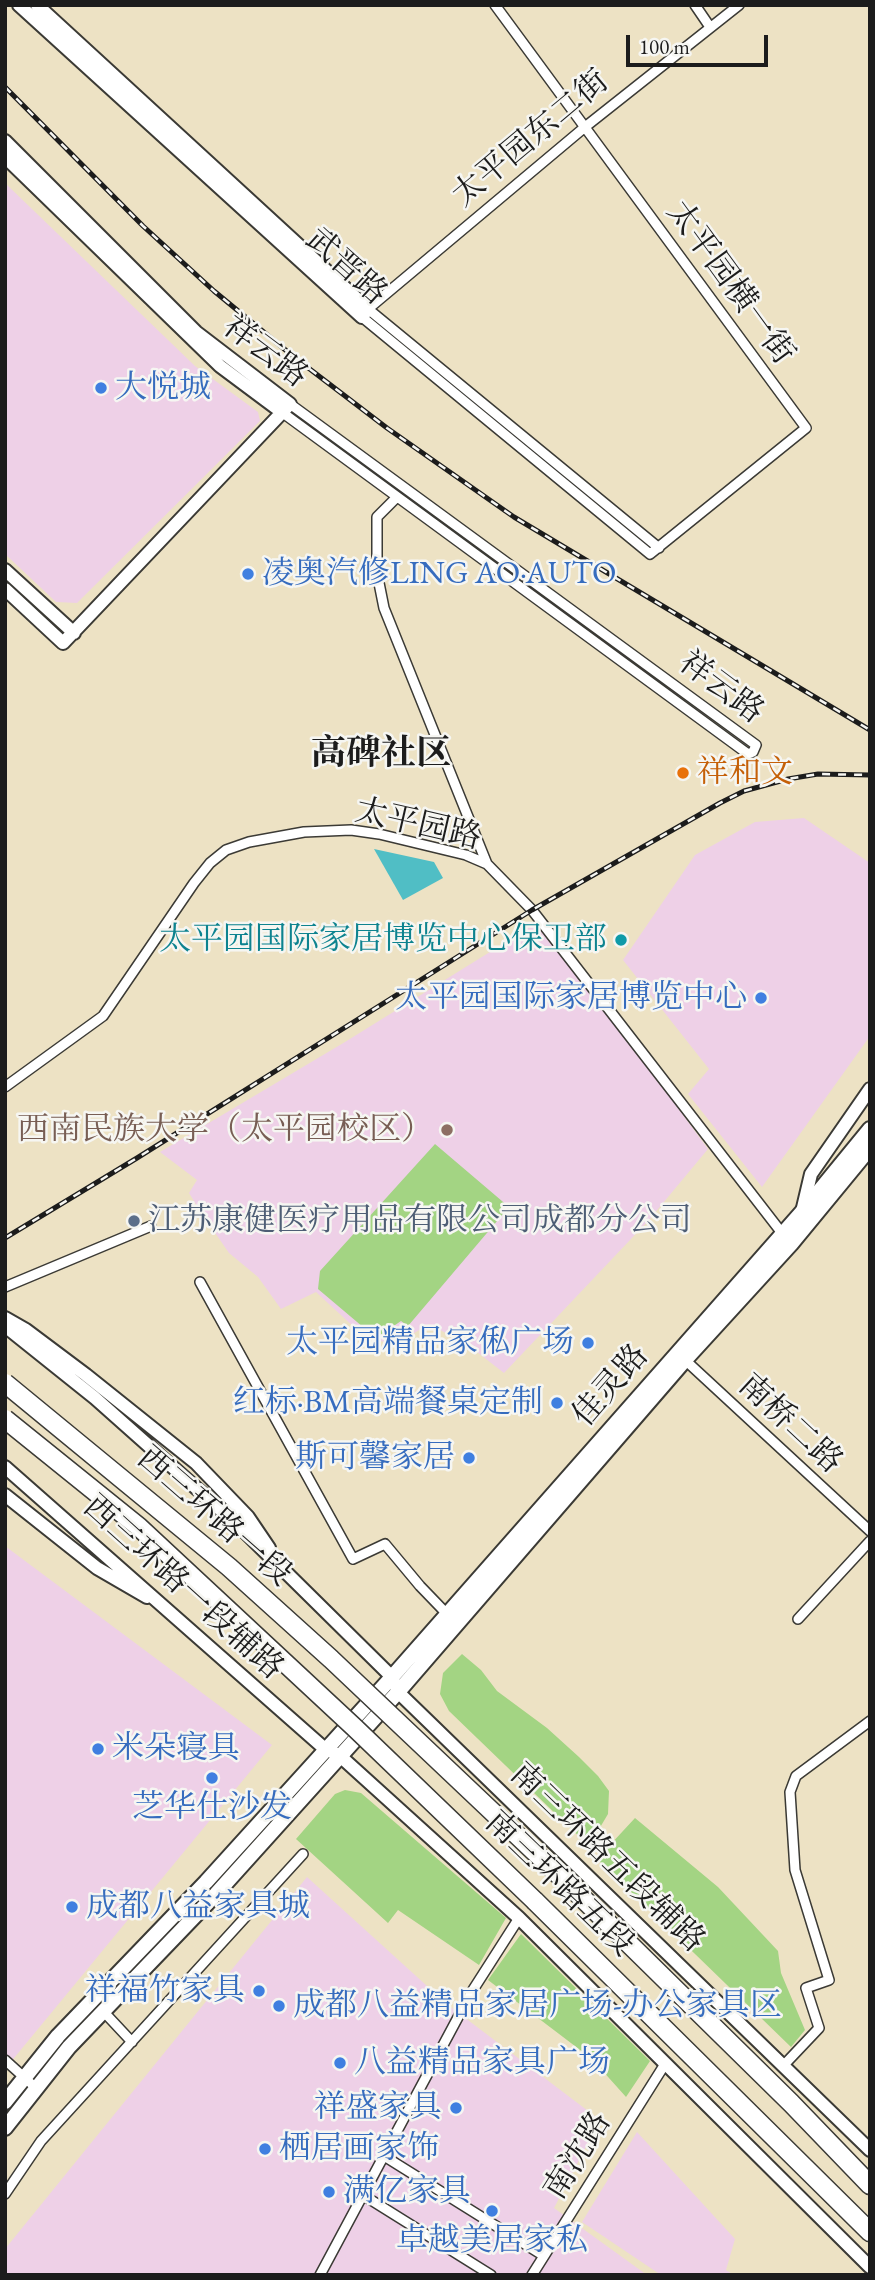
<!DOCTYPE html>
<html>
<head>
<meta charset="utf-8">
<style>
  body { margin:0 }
  #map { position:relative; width:875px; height:2280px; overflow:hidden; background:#ede2c4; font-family:"EB Garamond",serif }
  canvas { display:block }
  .frame { position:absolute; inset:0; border:7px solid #1c1c1c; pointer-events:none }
  .scale { position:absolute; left:626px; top:35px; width:142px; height:32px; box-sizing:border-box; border:4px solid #1c1c1c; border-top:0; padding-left:9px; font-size:21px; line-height:24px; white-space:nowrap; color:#1c1c1c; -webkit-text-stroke:5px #f6f6f2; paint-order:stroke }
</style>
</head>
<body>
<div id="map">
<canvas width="875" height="2280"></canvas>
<div class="frame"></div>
<div class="scale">100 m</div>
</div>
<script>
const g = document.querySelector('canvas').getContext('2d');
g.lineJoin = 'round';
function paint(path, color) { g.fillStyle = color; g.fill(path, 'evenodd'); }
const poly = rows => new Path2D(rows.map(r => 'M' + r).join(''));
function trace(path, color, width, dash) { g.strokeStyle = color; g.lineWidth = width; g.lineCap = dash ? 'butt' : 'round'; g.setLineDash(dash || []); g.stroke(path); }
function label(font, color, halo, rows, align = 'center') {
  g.font = font + ' "EB Garamond","Noto Serif SC",serif'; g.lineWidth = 5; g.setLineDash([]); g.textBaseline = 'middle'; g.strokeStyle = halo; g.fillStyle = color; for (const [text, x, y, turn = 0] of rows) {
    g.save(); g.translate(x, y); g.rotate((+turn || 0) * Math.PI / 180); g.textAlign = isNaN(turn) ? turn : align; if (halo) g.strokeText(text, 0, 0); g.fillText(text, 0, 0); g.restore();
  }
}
paint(poly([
  [5,183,195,366,258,412,260,421,77,603,56,602,5,554],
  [804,818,870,863,870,1036,762,1187,688,1094,709,1069,623,960,695,855,755,822],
  [535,924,626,1037,708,1149,648,1221,504,1373,468,1345,429,1324,398,1343,368,1340,316,1292,281,1309,258,1277,229,1253,202,1214,189,1193,197,1180,160,1152,345,1042],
  [5,1546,272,1745,5,2069],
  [307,1877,448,2005,600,2120,554,2208,647,2275,5,2275,5,2249],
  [637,2132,735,2239,726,2270,734,2275,661,2275,582,2222]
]), '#eed0e7');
paint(poly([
  [435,1144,509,1207,408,1326,401,1321,376,1338,318,1289,320,1271],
  [462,1654,481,1670,497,1691,547,1728,579,1757,598,1776,609,1791,608,1814,589,1846,449,1711,440,1694,443,1673],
  [345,1790,361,1793,506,1918,479,1965,398,1910,388,1923,296,1839,335,1794],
  [635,1818,718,1887,778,1951,781,1973,805,2030,791,2047,597,1859],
  [521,1934,650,2061,626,2097,592,2059,488,1980]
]), '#a3d483');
paint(poly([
  [374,849,434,862,443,878,403,900]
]), '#50bec5');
const street = poly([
  [695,5,710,27],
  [362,317,650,554,806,428,495,5],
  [283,413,748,754,753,752,756,745,290,404],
  [397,497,377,517,377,573,384,608,487,864],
  [659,548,368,309,585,127,739,5],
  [5,1087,103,1016,194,883,210,863,226,850,249,842,304,832,351,830,379,834,466,855,487,864,532,910,785,1237],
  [200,1282,353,1559,385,1544,420,1586,447,1614],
  [5,1287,151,1226],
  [684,1359,870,1531],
  [798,1619,870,1541],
  [103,2011,132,2042],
  [5,2060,36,2088],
  [783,2066,819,2028,806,1988,829,1980,795,1870,790,1792,796,1776,870,1721],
  [384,2156,544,2256],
  [5,2194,41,2141,303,1854],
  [363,2195,491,2275],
  [320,2275,471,1993,519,1918],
  [532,2275,665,2064]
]);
const secondary = poly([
  [19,5,362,317,368,309,37,5],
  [5,141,196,332,290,404,63,643,5,589],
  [5,157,220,366,283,413],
  [5,570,74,633],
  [802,1212,811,1174,870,1089],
  [5,1318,26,1330,86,1375,196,1463,248,1517,269,1548],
  [5,1326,95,1398,240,1527,392,1677,398,1692,870,2150],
  [5,1467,325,1749,339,1755,519,1918,870,2267],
  [5,1495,97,1568,147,1597]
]);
const primary = poly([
  [5,2102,58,2036,206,1882,392,1677,802,1212,870,1129],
  [5,2128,69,2047,216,1894,398,1692,685,1360,791,1244,870,1148]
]);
const highway = poly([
  [558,1874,791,2103,870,2185],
  [535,1901,870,2232]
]);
trace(street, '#3b3a35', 12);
trace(secondary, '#3b3a35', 16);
trace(primary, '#3b3a35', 18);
trace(highway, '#3b3a35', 21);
trace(street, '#fff', 9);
trace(secondary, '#fff', 12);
trace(primary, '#fff', 14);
trace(highway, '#fff', 18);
const rail = poly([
  [5,87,143,226,214,291,294,357,387,428,514,517,870,730],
  [5,1238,137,1158,532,910,720,803,744,791,788,779,818,774,870,775]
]);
trace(rail, '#1c1c1c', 5);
trace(rail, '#f6f6f2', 2.5, [8]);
const highwayBridge = poly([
  [5,1383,229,1567,331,1659,558,1874],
  [5,1419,139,1527,355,1728,535,1901]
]);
trace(highwayBridge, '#3b3a35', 21, []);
trace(highwayBridge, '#fff', 18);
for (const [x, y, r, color] of [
  [101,388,7,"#3f7fe0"],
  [248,574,7,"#3f7fe0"],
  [683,773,7,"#e8710a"],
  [621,940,7,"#0f9aa8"],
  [761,998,7,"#3f7fe0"],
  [447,1130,7,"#8d6e63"],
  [134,1221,7,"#5c6f8a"],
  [588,1343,7,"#3f7fe0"],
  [557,1403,7,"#3f7fe0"],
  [469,1458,7,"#3f7fe0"],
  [98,1749,7,"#3f7fe0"],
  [212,1778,7,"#3f7fe0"],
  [72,1907,7,"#3f7fe0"],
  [259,1991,7,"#3f7fe0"],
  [279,2006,7,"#3f7fe0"],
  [340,2063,7,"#3f7fe0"],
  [456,2108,7,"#3f7fe0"],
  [265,2149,7,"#3f7fe0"],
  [329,2192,7,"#3f7fe0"],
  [492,2211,7,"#3f7fe0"]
]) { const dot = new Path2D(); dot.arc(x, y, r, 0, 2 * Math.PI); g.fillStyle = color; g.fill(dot); trace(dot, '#f6f6f2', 2.5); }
label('32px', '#1c1c1c', '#f6f6f2', [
  ["太平园东二街",531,139,-40],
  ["武晋路",346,267,42],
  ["太平园横一街",730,283,54],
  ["祥云路",265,352,37],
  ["祥云路",721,688,37],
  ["太平园路",418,825,13],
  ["佳灵路",611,1386,-49],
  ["南桥二路",790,1424,43],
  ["西三环路一段",214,1517,41],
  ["西三环路一段辅路",183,1588,42],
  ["南三环路五段辅路",607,1858,44],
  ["南三环路五段",559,1884,44],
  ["南沈路",578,2156,-58]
]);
label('32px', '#366cbe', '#f6f6f2', [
  ["大悦城",115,388],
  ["凌奥汽修LING AO·AUTO",262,574],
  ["太平园国际家居博览中心",747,998,"right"],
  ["太平园精品家俬广场",574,1343,"right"],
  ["红标·BM高端餐桌定制",543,1403,"right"],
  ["斯可馨家居",455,1458,"right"],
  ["米朵寝具",112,1749],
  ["芝华仕沙发",212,1808,"center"],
  ["成都八益家具城",86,1907],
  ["祥福竹家具",245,1991,"right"],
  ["成都八益精品家居广场-办公家具区",293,2006],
  ["八益精品家具广场",354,2063],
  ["祥盛家具",442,2108,"right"],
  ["栖居画家饰",279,2149],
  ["满亿家具",343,2192],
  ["卓越美居家私",492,2241,"center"]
], 'left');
label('32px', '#c56008', '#f6f6f2', [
  ["祥和文",697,773]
], 'left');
label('32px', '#0d838f', '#f6f6f2', [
  ["太平园国际家居博览中心保卫部",607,940]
], 'right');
label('32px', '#785e54', '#f6f6f2', [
  ["西南民族大学（太平园校区）",433,1130]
], 'right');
label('32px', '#4e5e75', '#f6f6f2', [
  ["江苏康健医疗用品有限公司成都分公司",148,1221]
], 'left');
label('bold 35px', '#1c1c1c', '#f6f6f2', [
  ["高碑社区",381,754]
]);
</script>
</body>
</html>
